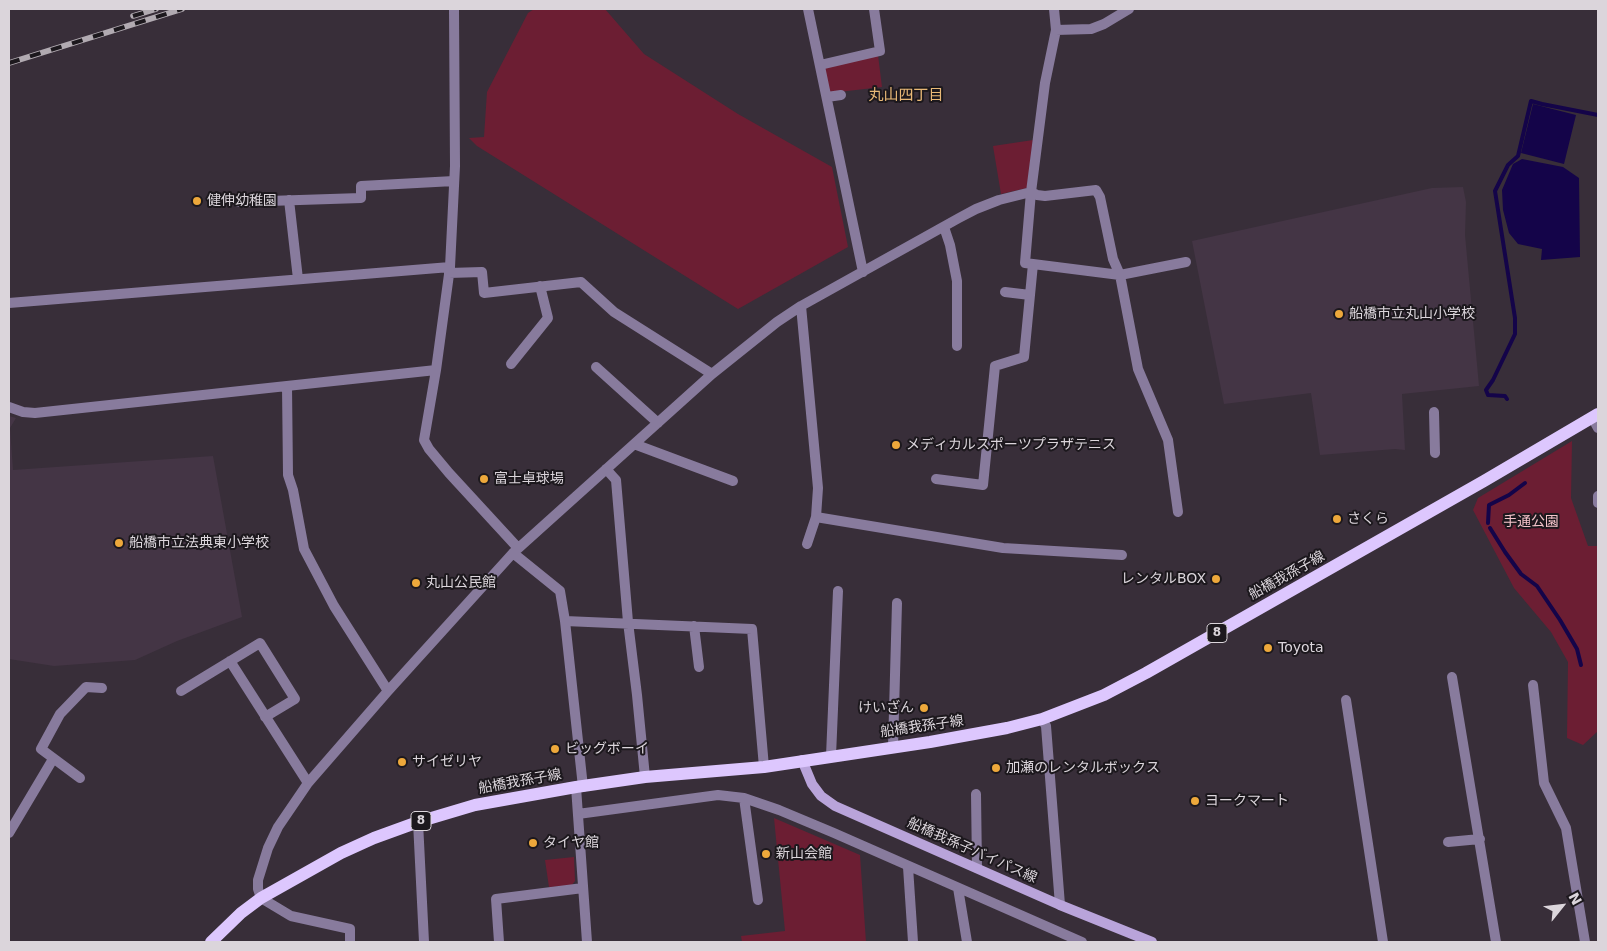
<!DOCTYPE html>
<html>
<head>
<meta charset="utf-8">
<style>
  body { margin:0 }
  #map { position:relative; width:1607px; height:951px; overflow:hidden; background:#382e39; font-family:"DejaVu Sans",sans-serif }
  canvas { display:block }
  .frame { position:absolute; inset:0; border:10px solid #dbd5db; pointer-events:none }
  .north { position:absolute; left:1537px; top:881px; width:50px; height:50px; -webkit-text-stroke:4px #1c181d; paint-order:stroke; rotate:61deg; font-size:14px; font-weight:700; line-height:20px; text-align:center; color:#dbd5db }
  .north::after { content:''; display:block; margin:auto; width:18px; height:22px; background:#dbd5db; clip-path:polygon(50% 0,100% 100%,50% 72%,0 100%) }
</style>
</head>
<body>
<div id="map">
<canvas width="1607" height="951"></canvas>
<div class="frame"></div>
<div class="north">N</div>
</div>
<script>
const g = document.querySelector('canvas').getContext('2d');
g.lineJoin = 'round';
function paint(path, color) { g.fillStyle = color; g.fill(path, 'evenodd'); }
const poly = rows => new Path2D(rows.map(r => 'M' + r).join(''));
function trace(path, color, width, dash) { g.strokeStyle = color; g.lineWidth = width; g.lineCap = dash ? 'butt' : 'round'; g.setLineDash(dash || []); g.stroke(path); }
function label(font, color, halo, rows, align = 'center') {
  g.font = font + ' "DejaVu Sans","Noto Sans JP",sans-serif'; g.lineWidth = 4; g.setLineDash([]); g.textBaseline = 'middle'; g.strokeStyle = halo; g.fillStyle = color; for (const [text, x, y, turn = 0] of rows) {
    g.save(); g.translate(x, y); g.rotate((+turn || 0) * Math.PI / 180); g.textAlign = isNaN(turn) ? turn : align; if (halo) g.strokeText(text, 0, 0); g.fillText(text, 0, 0); g.restore();
  }
}
paint(poly([
  [1463,187,1466,202,1465,235,1479,386,1402,394,1405,450,1395,449,1320,455,1311,393,1224,404,1192,241,1432,188],
  [9,416,16,418,10,428,13,470,213,456,242,617,177,641,135,660,54,666,9,659]
]), '#443545');
paint(poly([
  [534,9,605,9,644,54,738,114,832,167,848,247,738,309,477,146,469,138,484,137,487,92,528,13],
  [878,55,882,87,830,93,824,67],
  [1033,140,1027,188,1001,194,993,146],
  [1572,441,1571,498,1588,546,1598,546,1598,731,1583,745,1567,738,1568,662,1551,632,1514,588,1473,510,1478,498],
  [774,818,860,855,866,942,742,942,741,936,785,931],
  [574,857,575,881,571,886,549,887,545,860]
]), '#6c1e33');
paint(poly([
  [1533,104,1576,115,1564,164,1521,153],
  [1522,159,1563,167,1579,178,1580,257,1541,260,1542,249,1518,244,1509,233,1503,210,1502,190,1513,164]
]), '#140449');
trace(poly([
  [1507,399,1505,396,1488,395,1486,390,1493,380,1515,334,1515,318,1495,191,1508,165,1518,156,1531,101,1542,104,1598,115],
  [1488,523,1489,505,1509,495,1525,483],
  [1490,528,1505,552,1521,574,1537,586,1560,620,1577,649,1581,665]
]), '#140449', 4);
trace(poly([
  [454,9,455,166,450,267,436,370,424,440,429,449,449,473,518,548],
  [808,9,863,272],
  [1054,9,1056,30,1045,83,1031,192,1025,263,1120,275,1186,262],
  [1056,30,1091,29,1104,24,1129,9],
  [820,65,880,51,874,9],
  [827,97,841,95],
  [289,200,298,279],
  [238,202,361,198,361,186,454,181],
  [944,227,950,245,957,281,957,346],
  [449,273,482,272,484,293,581,282,614,312,712,374],
  [1005,292,1030,295],
  [9,303,450,267],
  [801,306,818,488,816,517,807,544],
  [511,364,548,318,540,286],
  [596,367,658,423],
  [287,386,288,475,293,490,304,549,334,606,388,691],
  [9,407,23,412,35,413,436,370],
  [1434,412,1435,453],
  [1592,417,1598,428],
  [634,444,733,481],
  [606,469,616,480,628,622,637,695,645,777],
  [936,479,983,485,995,366,1024,357,1033,264],
  [1598,496,1598,503],
  [816,517,1003,548,1122,555],
  [513,553,560,591,565,621,583,787],
  [565,621,752,629,764,767],
  [694,626,699,667],
  [230,661,308,783],
  [1452,677,1496,942],
  [1533,685,1544,783,1566,828,1585,942],
  [181,691,260,643,295,699,265,717],
  [1346,700,1383,942],
  [1042,719,1046,726,1060,905],
  [893,747,897,603],
  [831,756,838,591],
  [80,778,41,749,60,714,86,687,102,688],
  [576,787,587,942],
  [976,794,977,868],
  [744,798,758,900],
  [578,814,718,795,744,798,779,810,834,833,1082,942],
  [418,822,424,942],
  [9,833,53,759],
  [1448,842,1480,839],
  [908,867,913,942],
  [958,888,967,942],
  [350,942,350,929,291,916,261,898,258,889,258,880,268,848,278,827,308,783,388,691,513,553,712,374,777,322,801,306,959,218,976,209,999,200,1031,192,1037,195,1045,196,1096,190,1100,197,1113,259,1120,275,1138,369,1168,440,1178,512],
  [499,942,496,899,583,888]
]), '#887b9d', 10);
trace(poly([
  [802,760,812,784,821,796,835,806,1060,905,1152,942]
]), '#b9a4da', 10);
trace(poly([
  [211,942,241,913,261,898,341,853,374,838,418,822,475,805,576,787,645,777,764,767,930,742,1007,728,1042,719,1104,695,1146,673,1484,481,1598,414]
]), '#ddc7fe', 12);
const rail = poly([
  [133,16,156,9],
  [9,63,182,9]
]);
trace(rail, '#b1aab1', 5.5);
trace(rail, '#1c181d', 4, [11]);
for (const [x, y, r, color] of [
  [197,201,5,"#eda83b"],
  [1339,314,5,"#eda83b"],
  [896,445,5,"#eda83b"],
  [484,479,5,"#eda83b"],
  [1337,519,5,"#eda83b"],
  [119,543,5,"#eda83b"],
  [1216,579,5,"#eda83b"],
  [416,583,5,"#eda83b"],
  [1268,648,5,"#eda83b"],
  [924,708,5,"#eda83b"],
  [555,749,5,"#eda83b"],
  [402,762,5,"#eda83b"],
  [996,768,5,"#eda83b"],
  [1195,801,5,"#eda83b"],
  [533,843,5,"#eda83b"],
  [766,854,5,"#eda83b"]
]) { const dot = new Path2D(); dot.arc(x, y, r, 0, 2 * Math.PI); g.fillStyle = color; g.fill(dot); trace(dot, '#1c181d', 2); }
for (const [x, y, w] of [
  [1217,633,20],
  [421,821,20]
]) { const box = new Path2D(); box.roundRect(x - w / 2, y - 9.5, w, 19, 4); g.fillStyle = '#1c181d'; g.fill(box); trace(box, '#dbd5db', 1); }
label('bold 12px', '#dbd5db', null, [
  ["8",1217,633],
  ["8",421,821]
]);
label('14px', '#dbd5db', '#1c181d', [
  ["健伸幼稚園",207,201],
  ["船橋市立丸山小学校",1349,314],
  ["メディカルスポーツプラザテニス",906,445],
  ["富士卓球場",494,479],
  ["さくら",1347,519],
  ["船橋市立法典東小学校",129,543],
  ["レンタルBOX",1206,579,"right"],
  ["丸山公民館",426,583],
  ["Toyota",1278,648],
  ["けいざん",914,708,"right"],
  ["ビッグボーイ",565,749],
  ["サイゼリヤ",412,762],
  ["加瀬のレンタルボックス",1006,768],
  ["ヨークマート",1205,801],
  ["タイヤ館",543,843],
  ["新山会館",776,854]
], 'left');
label('14px', '#f5c3ca', '#1c181d', [
  ["手通公園",1531,522]
]);
label('14px', '#dbd5db', '#1c181d', [
  ["船橋我孫子線",1287,576,-29],
  ["船橋我孫子線",922,727,-8],
  ["船橋我孫子線",520,782,-10],
  ["船橋我孫子バイパス線",972,851,24]
]);
label('15px', '#e9b977', '#1c181d', [
  ["丸山四丁目",906,96]
]);
</script>
</body>
</html>
